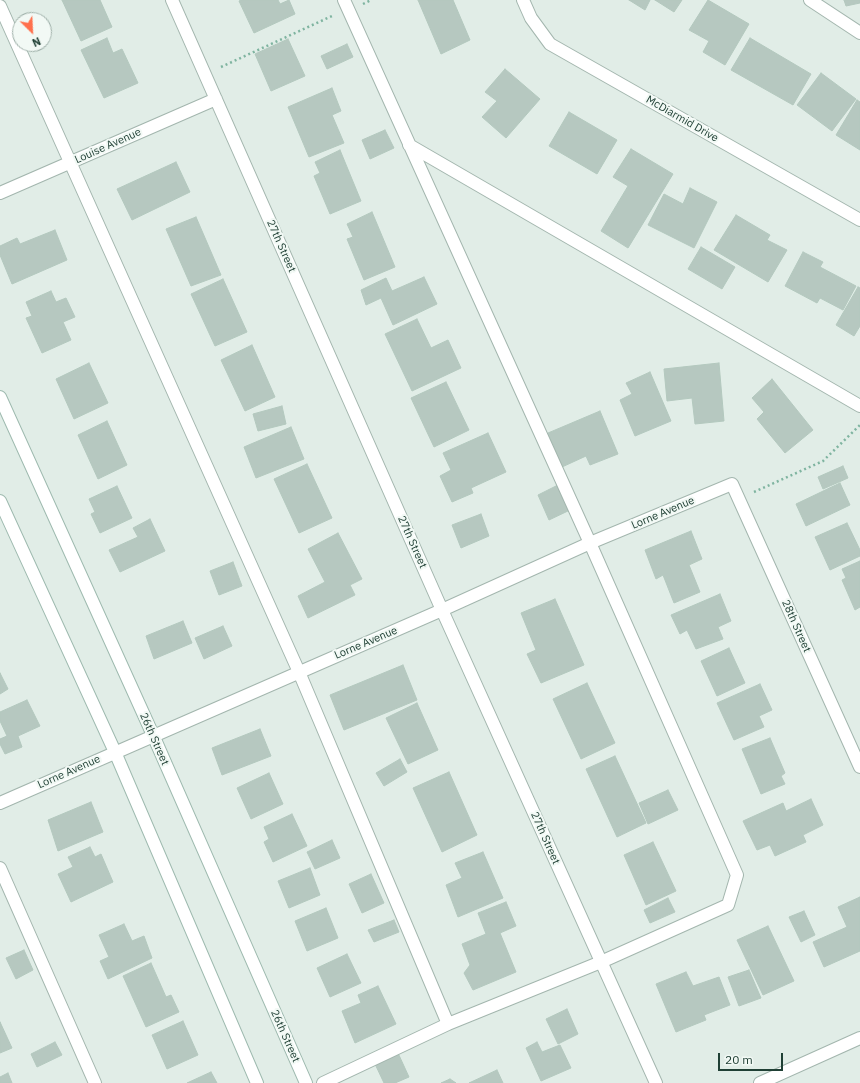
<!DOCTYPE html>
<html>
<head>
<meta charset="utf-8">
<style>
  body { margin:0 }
  #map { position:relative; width:860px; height:1083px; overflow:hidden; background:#e1ede7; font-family:"IBM Plex Sans",sans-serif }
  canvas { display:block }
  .north { position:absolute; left:12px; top:12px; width:40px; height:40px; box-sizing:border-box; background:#f2f9f5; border:1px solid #9eafa8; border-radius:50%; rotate:156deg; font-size:11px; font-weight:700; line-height:16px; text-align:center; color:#204035 }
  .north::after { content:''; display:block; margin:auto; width:14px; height:18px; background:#ff704d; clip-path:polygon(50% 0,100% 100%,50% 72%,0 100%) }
  .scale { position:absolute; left:718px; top:1053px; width:65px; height:18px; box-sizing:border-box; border:2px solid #204035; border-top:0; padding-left:5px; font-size:12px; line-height:14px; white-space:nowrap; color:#204035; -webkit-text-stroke:3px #f2f9f5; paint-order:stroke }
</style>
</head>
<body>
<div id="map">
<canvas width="860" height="1083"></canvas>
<div class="north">N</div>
<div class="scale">20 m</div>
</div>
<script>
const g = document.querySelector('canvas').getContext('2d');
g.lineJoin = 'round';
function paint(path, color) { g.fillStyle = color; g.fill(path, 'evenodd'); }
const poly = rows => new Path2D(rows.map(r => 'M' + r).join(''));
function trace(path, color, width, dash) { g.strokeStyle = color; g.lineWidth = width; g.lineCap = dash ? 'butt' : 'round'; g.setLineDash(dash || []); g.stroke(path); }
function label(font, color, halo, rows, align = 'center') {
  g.font = font + ' "IBM Plex Sans",sans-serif'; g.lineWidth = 4; g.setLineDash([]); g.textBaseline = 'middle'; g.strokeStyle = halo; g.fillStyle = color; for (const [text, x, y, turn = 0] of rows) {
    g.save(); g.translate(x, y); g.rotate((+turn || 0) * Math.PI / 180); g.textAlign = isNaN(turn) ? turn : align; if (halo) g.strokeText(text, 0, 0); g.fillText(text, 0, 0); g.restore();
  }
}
const building = poly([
  [62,0,100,0,112,27,81,41,62,0],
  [241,0,278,0,280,4,289,0,295,14,254,33,239,1,241,0],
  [418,0,453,0,470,40,441,54,418,0],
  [629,0,650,0,645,10,629,0],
  [655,0,682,0,674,12,655,0],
  [708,0,749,24,725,65,703,52,709,41,689,30,708,0],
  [844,0,860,0,860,3,846,6,844,0],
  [107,38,113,53,122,49,138,83,104,98,81,50,107,38],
  [750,38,811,74,793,105,731,70,750,38],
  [288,39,305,76,271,91,255,54,288,39],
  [347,44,353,57,327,69,321,56,347,44],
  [505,69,540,99,506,138,482,117,497,101,485,92,505,69],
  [821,73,856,99,832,131,797,105,821,73],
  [332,88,341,111,332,115,344,143,309,157,288,107,332,88],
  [857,100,860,102,860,150,836,135,857,100],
  [569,112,617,140,597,174,549,146,569,112],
  [385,130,394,148,370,159,362,140,385,130],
  [631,149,673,174,628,248,601,231,628,186,613,177,631,149],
  [340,150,361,201,330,214,314,176,320,173,315,162,340,150],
  [176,162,190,192,132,220,117,189,176,162],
  [690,188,717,202,694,248,648,225,664,194,683,204,690,188],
  [372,212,395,267,364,280,347,239,353,237,347,224,372,212],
  [736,215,770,235,767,240,787,250,768,282,714,250,736,215],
  [196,217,221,275,191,286,166,229,196,217],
  [55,230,67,260,12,284,0,255,0,246,17,238,20,244,55,230],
  [701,247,735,267,722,289,688,269,701,247],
  [803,252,823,262,820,267,856,286,843,310,820,298,817,303,785,286,803,252],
  [424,277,437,304,393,325,381,298,366,305,361,290,386,278,392,291,424,277],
  [223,279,247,332,215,346,191,294,223,279],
  [858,287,860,288,860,326,854,336,836,325,858,287],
  [51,291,56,302,66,298,75,317,63,322,71,340,42,353,26,318,32,316,26,302,51,291],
  [417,319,431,348,448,340,461,368,412,391,385,334,417,319],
  [252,345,275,397,245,411,221,360,252,345],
  [89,363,108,403,74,419,56,379,89,363],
  [719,363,724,421,695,424,692,398,667,401,664,369,719,363],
  [650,372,671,421,635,436,620,400,632,394,626,383,650,372],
  [772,379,813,430,785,453,757,419,764,412,752,398,772,379],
  [446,382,469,430,434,447,411,398,446,382],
  [282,406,286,424,258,431,253,414,282,406],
  [600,411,618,454,590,465,586,456,562,467,548,433,600,411],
  [107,421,127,465,98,479,78,435,107,421],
  [291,427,304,459,256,478,244,447,291,427],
  [488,433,506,472,471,488,473,493,452,502,440,476,451,470,443,453,488,433],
  [307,464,332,518,299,533,274,479,307,464],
  [843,466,848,478,823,489,818,477,843,466],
  [840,483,850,505,806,526,796,504,840,483],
  [558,485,570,510,549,520,538,495,558,485],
  [117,486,132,518,100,533,91,514,95,512,89,499,117,486],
  [481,514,489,536,461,548,452,525,481,514],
  [150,519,165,551,120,572,109,550,138,537,133,528,150,519],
  [847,523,860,550,860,556,830,570,815,537,847,523],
  [691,531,702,559,689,565,700,592,674,603,663,575,656,579,645,550,691,531],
  [338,533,362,579,350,585,355,595,308,618,298,596,325,582,308,549,338,533],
  [860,561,860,607,855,610,842,580,846,578,842,569,860,561],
  [233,562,242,586,219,595,210,571,233,562],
  [720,594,731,621,718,627,723,639,696,649,687,630,680,634,671,615,720,594],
  [555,599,584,665,541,683,527,654,536,650,521,613,555,599],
  [183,621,192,643,154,659,146,636,183,621],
  [223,626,232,646,204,659,195,638,223,626],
  [729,648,745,683,717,696,701,661,729,648],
  [403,665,417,700,344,730,330,695,403,665],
  [0,673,8,689,0,694,0,673],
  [587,683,615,743,581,759,553,699,587,683],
  [760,684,772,710,759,716,764,727,734,740,717,703,760,684],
  [27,700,40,726,18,736,22,747,5,754,0,744,0,739,7,736,0,721,0,712,27,700],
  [417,703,438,750,408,764,386,718,417,703],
  [260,729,271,756,222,775,212,748,260,729],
  [770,738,785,773,781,776,785,784,761,794,742,749,770,738],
  [615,756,646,823,617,837,586,769,615,756],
  [400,759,407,772,384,786,376,773,400,759],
  [449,772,477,835,442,852,413,788,449,772],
  [269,773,283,804,251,819,237,788,269,773],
  [668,790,678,810,648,824,639,803,668,790],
  [811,799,823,825,803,835,806,842,775,856,770,845,757,850,743,821,783,803,786,811,811,799],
  [91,802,103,832,58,851,48,820,91,802],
  [292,814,307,846,273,862,264,842,269,839,264,827,292,814],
  [332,840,340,858,315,869,307,852,332,840],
  [653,842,676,891,646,905,624,855,653,842],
  [90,847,95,857,101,854,113,882,71,902,58,874,73,867,68,857,90,847],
  [483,852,503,898,458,917,446,885,462,878,455,863,483,852],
  [310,868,320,895,289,908,278,881,310,868],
  [371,874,384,903,362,913,349,884,371,874],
  [860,897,860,951,824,967,813,942,847,927,838,907,860,897],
  [668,898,675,912,650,923,644,910,668,898],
  [506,902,516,926,500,933,516,972,473,990,464,973,470,965,462,944,486,934,478,913,506,902],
  [326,908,338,938,307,951,295,921,326,908],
  [804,911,815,935,801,942,789,917,804,911],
  [394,920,399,932,374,942,368,930,394,920],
  [124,924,132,941,144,936,152,958,108,979,100,961,109,957,99,935,124,924],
  [768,926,794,981,763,995,737,940,768,926],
  [24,950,33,970,16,979,6,958,24,950],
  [347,954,361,983,330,997,317,968,347,954],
  [151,963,166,997,171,995,179,1012,146,1027,123,976,151,963],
  [749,970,761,998,739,1006,728,977,749,970],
  [686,972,693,986,719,977,730,1005,704,1015,706,1020,676,1032,656,984,686,972],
  [378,986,396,1024,355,1043,342,1011,361,1003,358,995,378,986],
  [567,1009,578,1034,558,1044,546,1019,567,1009],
  [183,1021,198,1055,167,1069,152,1035,183,1021],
  [0,1022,12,1048,0,1053,0,1022],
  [55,1042,62,1055,37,1067,31,1054,55,1042],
  [537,1042,542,1052,560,1045,571,1068,541,1081,526,1048,537,1042],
  [398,1053,409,1077,395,1083,384,1083,375,1064,398,1053],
  [497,1070,503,1083,469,1083,497,1070],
  [211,1072,217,1083,187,1083,211,1072],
  [8,1073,12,1083,0,1083,0,1077,8,1073],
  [450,1079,456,1083,441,1083,450,1079]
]);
paint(building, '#b6c8c0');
trace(building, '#b3c8be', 1);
const lane = poly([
  [344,0,590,543,737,875,728,905,601,962,448,1024],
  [810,0,860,33],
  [0,6,299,672,448,1024,323,1083],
  [409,145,860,406],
  [0,868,95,1083]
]);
const street = poly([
  [172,0,442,610,656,1083],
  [523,0,531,18,550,44,860,220],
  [0,193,216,99],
  [0,803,442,610,590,543,732,484,860,767],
  [760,1083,860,1038]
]);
const secondary = poly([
  [0,397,153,735,306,1083],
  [0,501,115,752,257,1083]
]);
trace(lane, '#a3b6ae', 14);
trace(street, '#a3b6ae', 14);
trace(secondary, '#9ebaaf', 14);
trace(poly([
  [363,4,371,0],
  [221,67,332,16],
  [754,492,823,461,860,425]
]), '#7fb4a0', 2.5, [2, 3]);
trace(lane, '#fff', 12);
trace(street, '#fff', 12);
trace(secondary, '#fff', 12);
label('11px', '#204035', '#f2f9f5', [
  ["McDiarmid Drive",682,119,30],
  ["Louise Avenue",108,146,-24],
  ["27th Street",281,246,66],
  ["Lorne Avenue",663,513,-23],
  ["27th Street",412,542,66],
  ["28th Street",796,626,66],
  ["Lorne Avenue",366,643,-23],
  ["26th Street",154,739,66],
  ["Lorne Avenue",69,772,-24],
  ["27th Street",545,838,66],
  ["26th Street",285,1036,66]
]);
</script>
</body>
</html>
